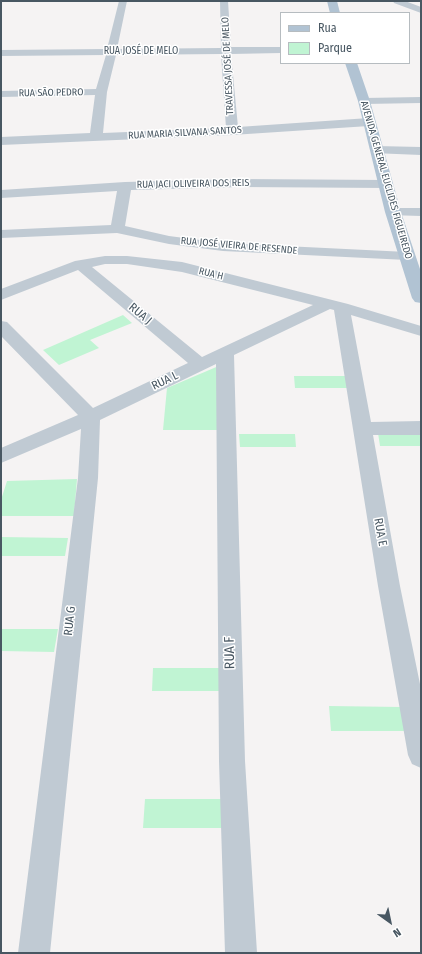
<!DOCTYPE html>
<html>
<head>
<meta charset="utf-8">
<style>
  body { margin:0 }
  #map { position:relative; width:422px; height:954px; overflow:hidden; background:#f5f3f3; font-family:"Fira Sans Condensed",sans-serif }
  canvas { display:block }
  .frame { position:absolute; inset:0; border:2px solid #485762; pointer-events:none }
  .legend { position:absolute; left:280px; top:12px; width:130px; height:52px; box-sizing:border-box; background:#fff; border:1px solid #b6bcc0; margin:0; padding:5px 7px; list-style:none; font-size:12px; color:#485762 }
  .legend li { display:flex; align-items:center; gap:8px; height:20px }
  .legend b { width:20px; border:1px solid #b6bcc0 }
  .north { position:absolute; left:370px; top:902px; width:40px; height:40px; -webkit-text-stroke:3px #fff; paint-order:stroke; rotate:147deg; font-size:11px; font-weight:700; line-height:16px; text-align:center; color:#485762 }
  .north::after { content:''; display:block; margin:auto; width:14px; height:18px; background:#485762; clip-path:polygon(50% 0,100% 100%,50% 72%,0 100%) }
</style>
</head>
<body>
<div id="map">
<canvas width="422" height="954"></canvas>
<div class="frame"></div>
<ul class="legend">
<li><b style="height:5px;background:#b1c3d3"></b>Rua</li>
<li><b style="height:11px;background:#c0f4d3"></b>Parque</li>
</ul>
<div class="north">N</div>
</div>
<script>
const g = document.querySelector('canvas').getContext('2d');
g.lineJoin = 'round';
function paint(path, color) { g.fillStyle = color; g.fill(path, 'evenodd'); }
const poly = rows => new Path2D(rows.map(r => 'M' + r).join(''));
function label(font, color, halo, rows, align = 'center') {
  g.font = font + ' "Fira Sans Condensed",sans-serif'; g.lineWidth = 3; g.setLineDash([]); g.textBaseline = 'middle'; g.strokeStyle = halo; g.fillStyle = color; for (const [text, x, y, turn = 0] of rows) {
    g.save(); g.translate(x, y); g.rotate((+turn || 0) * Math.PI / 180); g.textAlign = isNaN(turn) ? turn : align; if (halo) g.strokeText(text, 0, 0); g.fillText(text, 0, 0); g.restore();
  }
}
paint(poly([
  [123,315,132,323,90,340,99,348,59,365,43,350],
  [221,365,219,430,163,430,167,388],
  [294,376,346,376,348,388,295,388],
  [421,432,421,446,380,446,378,433],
  [239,434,295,434,296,447,240,447],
  [77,479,74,516,1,516,1,500,7,481],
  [1,537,68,538,65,556,1,556],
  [1,629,58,629,54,652,1,651],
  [153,668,224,668,224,691,152,691],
  [329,706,402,707,407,731,331,731],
  [145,799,225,799,225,828,143,828]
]), '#c0f4d3');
paint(poly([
  [119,1,127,1,117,49,221,48,220,1,228,1,231,47,281,47,281,53,231,54,238,127,369,118,373,119,375,122,373,125,369,126,232,135,1,145,1,137,90,133,95,95,1,97,1,91,96,89,106,55,1,56,1,50,107,49,119,1],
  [221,54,226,128,103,133,107,92,116,55,221,54],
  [393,1,405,1,421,7,421,13,394,3,393,1],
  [421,97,421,103,364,104,360,103,358,101,360,99,364,98,421,97],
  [376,146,421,147,421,155,372,153,370,150,372,147,376,146],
  [241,179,386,180,391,181,393,184,391,187,386,188,241,187,131,190,125,226,169,236,223,243,407,252,412,253,414,256,412,259,407,260,223,251,169,244,117,233,1,238,1,230,111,225,117,191,1,198,1,190,125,182,241,179],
  [393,208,421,208,421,216,388,215,386,212,388,209,393,208],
  [105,256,127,256,182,262,348,304,421,326,421,336,351,315,371,422,421,421,421,435,373,435,400,586,421,689,421,768,412,764,408,755,378,586,334,310,330,309,234,355,245,761,257,953,225,953,219,761,216,364,100,420,98,478,50,953,18,953,78,478,81,429,1,463,1,448,78,415,1,336,1,321,7,322,93,408,188,363,78,270,1,300,1,289,75,261,105,256],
  [105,264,127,264,182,272,313,305,202,357,92,267,105,264]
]), '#c0cad3');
paint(poly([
  [327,1,337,1,340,13,330,13,327,1],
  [345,63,357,63,370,101,401,212,421,272,421,303,415,302,412,298,385,212,358,101,345,63]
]), '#b1c3d3');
label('10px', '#485762', '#fff', [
  ["RUA JOSÉ DE MELO",141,51],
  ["TRAVESSA JOSÉ DE MELO",228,66,-93],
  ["RUA SÃO PEDRO",51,93,-1],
  ["RUA MARIA SILVANA SANTOS",185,133,-3],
  ["AVENIDA GENERAL EUCLIDES FIGUEIREDO",386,180,74],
  ["RUA JACI OLIVEIRA DOS REIS",193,184,-1],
  ["RUA JOSÉ VIEIRA DE RESENDE",239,246,5],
  ["RUA H",211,274,14]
]);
label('12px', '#485762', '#fff', [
  ["RUA J",140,314,40],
  ["RUA L",165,381,-26],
  ["RUA E",380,532,80],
  ["RUA G",70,621,-84]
]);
label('14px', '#485762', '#fff', [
  ["RUA F",230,653,-91]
]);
</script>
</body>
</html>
